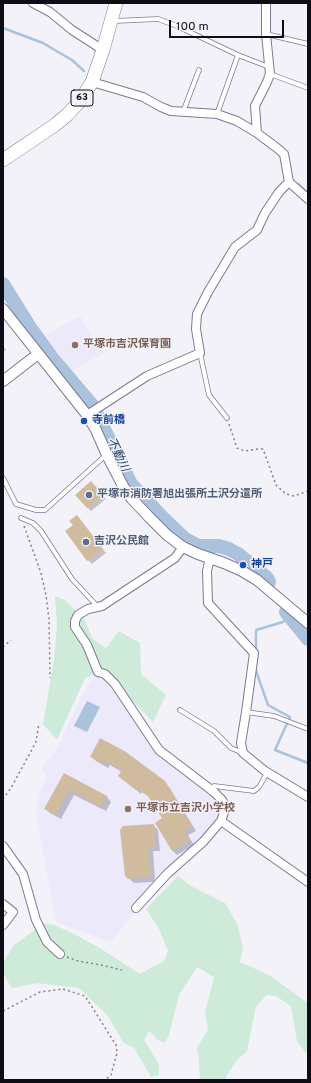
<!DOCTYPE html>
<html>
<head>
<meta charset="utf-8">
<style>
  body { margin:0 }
  #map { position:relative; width:311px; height:1083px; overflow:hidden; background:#f3f2f9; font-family:Overpass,sans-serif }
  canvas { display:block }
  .frame { position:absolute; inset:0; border:4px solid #0f0c18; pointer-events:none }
  .scale { position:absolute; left:169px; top:20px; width:115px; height:18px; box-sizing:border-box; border:2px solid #0f0c18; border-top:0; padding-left:5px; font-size:12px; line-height:14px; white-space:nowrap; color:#0f0c18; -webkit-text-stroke:3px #f3f2f9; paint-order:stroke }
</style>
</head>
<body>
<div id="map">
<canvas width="311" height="1083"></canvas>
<div class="frame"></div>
<div class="scale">100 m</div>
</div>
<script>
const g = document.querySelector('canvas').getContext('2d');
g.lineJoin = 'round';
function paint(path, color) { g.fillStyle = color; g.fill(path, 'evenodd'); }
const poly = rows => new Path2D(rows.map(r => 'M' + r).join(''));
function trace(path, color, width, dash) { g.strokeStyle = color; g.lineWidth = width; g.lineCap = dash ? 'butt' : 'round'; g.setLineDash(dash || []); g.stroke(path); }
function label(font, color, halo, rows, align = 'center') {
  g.font = font + ' Overpass,"Noto Sans JP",sans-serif'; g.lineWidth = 3; g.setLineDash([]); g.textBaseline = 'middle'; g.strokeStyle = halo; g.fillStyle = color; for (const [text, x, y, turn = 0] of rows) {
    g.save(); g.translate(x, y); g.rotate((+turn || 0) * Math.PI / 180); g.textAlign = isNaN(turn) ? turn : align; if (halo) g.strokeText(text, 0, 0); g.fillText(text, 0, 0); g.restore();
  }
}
paint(poly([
  [80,316,91,334,104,353,70,372,65,366,67,365,46,336,57,328],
  [97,672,119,698,157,752,215,795,221,805,215,824,136,911,111,942,56,922,36,813,38,796,47,778,42,768,48,758,50,759,54,754,80,699]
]), '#ece9fa');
paint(poly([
  [55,596,65,600,85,620,92,638,106,648,119,631,140,643,141,674,166,695,153,722,102,670,85,678,57,740,43,724,54,660,57,626],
  [178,876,191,886,225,903,237,924,243,947,240,962,269,975,308,1003,308,1053,305,1052,297,1041,291,1006,276,996,267,995,256,1006,247,1051,237,1060,227,1075,226,1080,200,1080,199,1060,197,1048,208,1030,205,1013,214,977,197,967,179,995,169,1035,165,1043,158,1040,149,1031,144,1040,159,1064,159,1075,151,1077,134,1048,124,1043,108,1016,79,988,37,983,12,988,3,974,3,963,13,946,44,923,52,924,74,934,103,950,140,974,164,961,168,951,159,929,146,909]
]), '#ceead8');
paint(poly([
  [87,701,100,707,87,732,74,726]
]), '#aac2dc');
paint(poly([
  [3,346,6,350,3,352],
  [95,486,106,499,91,511,76,495],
  [77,516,106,553,92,564,88,560],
  [100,740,164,782,169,787,196,831,188,835,194,845,177,855,172,850,163,819,151,798,142,792,141,794,124,780,119,776,122,772,110,765,108,768,96,761,92,757],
  [64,774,107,797,111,802,106,811,74,795,61,819,50,813,46,809],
  [153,825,158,830,160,851,153,851,155,879,153,882,134,883,126,876]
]), '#0003');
trace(poly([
  [3,28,43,43,53,49,72,60,84,71],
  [298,184,308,193],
  [256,651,256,630,283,622,289,616],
  [255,668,268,705,290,717,275,750,308,763]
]), '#aac2dc', 2.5);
trace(poly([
  [3,284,29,326,53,359,92,405,100,421,131,484,162,517,185,539,198,546,219,546,229,549,238,554,267,578,269,582],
  [286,612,308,639]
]), '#aac2dc', 14);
paint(poly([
  [91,481,103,495,87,508,75,495],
  [77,515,103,549,87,561,65,531,73,525,69,521],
  [100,738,126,752,165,781,192,826,184,831,190,840,172,851,155,823,162,818,148,796,137,788,136,790,118,776,122,770,105,761,104,764,90,757],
  [64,773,107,796,101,807,69,790,56,815,44,809],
  [154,824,156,846,148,847,151,874,148,877,128,879,125,876,120,830,123,826]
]), '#d0bb9f');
const service = poly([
  [114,21,158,19,177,26,238,55,269,67],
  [266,34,308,44],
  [270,74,308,88],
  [183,112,199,70],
  [217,114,238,55],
  [200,353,209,395,227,418],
  [3,478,16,504,36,510,45,510,106,455],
  [21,518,33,523,41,531,72,579,98,607],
  [180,710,214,731,231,748,243,753],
  [246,712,274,716,308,729],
  [209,788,214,786,254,791,259,787,267,773]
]);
const minor = poly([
  [33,3,50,12,72,30,103,50],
  [92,82,143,97,161,107,171,111,217,114,237,121,257,133,277,148,284,154,289,182,308,199],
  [257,133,255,106,267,82,270,74,266,34,266,3],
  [87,415,147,376,200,353,196,329,197,314,208,292,235,247,257,230,265,213,279,192,289,182],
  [210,558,207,571,208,603,254,653,246,712,241,743,243,753,265,771,308,797],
  [221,821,308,882],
  [3,846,23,874,36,920,47,942,60,954],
  [3,904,13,912,3,925],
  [136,908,167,874,203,842,221,821,226,807,222,800,214,792,159,750,115,684,105,674,98,672,87,645,75,627,75,621,78,615,88,609,102,606,175,558,183,547]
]);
const tertiary = poly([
  [3,309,87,415,96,430,107,455,123,486,132,499,149,517,167,535,183,547,198,554,224,563,242,571,257,580,308,623],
  [3,381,38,354]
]);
const primary = poly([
  [3,160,55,125,67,115,80,101,92,82,103,50,116,3]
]);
trace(service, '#7e7897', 5.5);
trace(minor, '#7e7897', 10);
trace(tertiary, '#7e7897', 12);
trace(primary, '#7e7897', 14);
trace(poly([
  [229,424,237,448,245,451,258,449,263,449,276,485,286,494,294,496,308,491],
  [24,526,41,573,46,595,49,619,50,678],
  [3,647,11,640],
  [3,799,11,788,36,742,39,723],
  [67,957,78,961,101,965,122,970],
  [3,1011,40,992,63,989,85,996,116,1045,117,1053,111,1075,105,1080]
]), '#83818a', 1.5, [2, 3]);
trace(service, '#fff', 4);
trace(minor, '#fff', 8);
trace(tertiary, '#fff', 10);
trace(primary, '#fff', 13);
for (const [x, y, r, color] of [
  [75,345,4,"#8d6e63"],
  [84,421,4,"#1a4fb4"],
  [89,495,4,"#5c6f8a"],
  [86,542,4,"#5c6f8a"],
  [243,565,4,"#1a4fb4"],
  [128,809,4,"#8d6e63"]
]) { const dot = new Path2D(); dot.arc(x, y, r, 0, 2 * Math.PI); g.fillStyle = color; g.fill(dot); trace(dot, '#f3f2f9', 1.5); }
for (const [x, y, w] of [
  [82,98,22]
]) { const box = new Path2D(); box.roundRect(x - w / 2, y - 8, w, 16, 3); g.fillStyle = '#f3f2f9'; g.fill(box); trace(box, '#0f0c18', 1); }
label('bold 10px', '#0f0c18', null, [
  ["63",82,98]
]);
label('bold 11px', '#785e54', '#f3f2f9', [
  ["平塚市吉沢保育園",83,345],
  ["平塚市立吉沢小学校",136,809]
], 'left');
label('bold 11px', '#164399', '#f3f2f9', [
  ["寺前橋",92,421],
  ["神戸",251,565]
], 'left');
label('bold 11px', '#4e5e75', '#f3f2f9', [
  ["平塚市消防署旭出張所土沢分遣所",97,495],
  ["吉沢公民館",94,542]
], 'left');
label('italic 12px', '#1d4366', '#f3f2f9', [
  ["不動川",117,455,64]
]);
</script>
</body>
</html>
